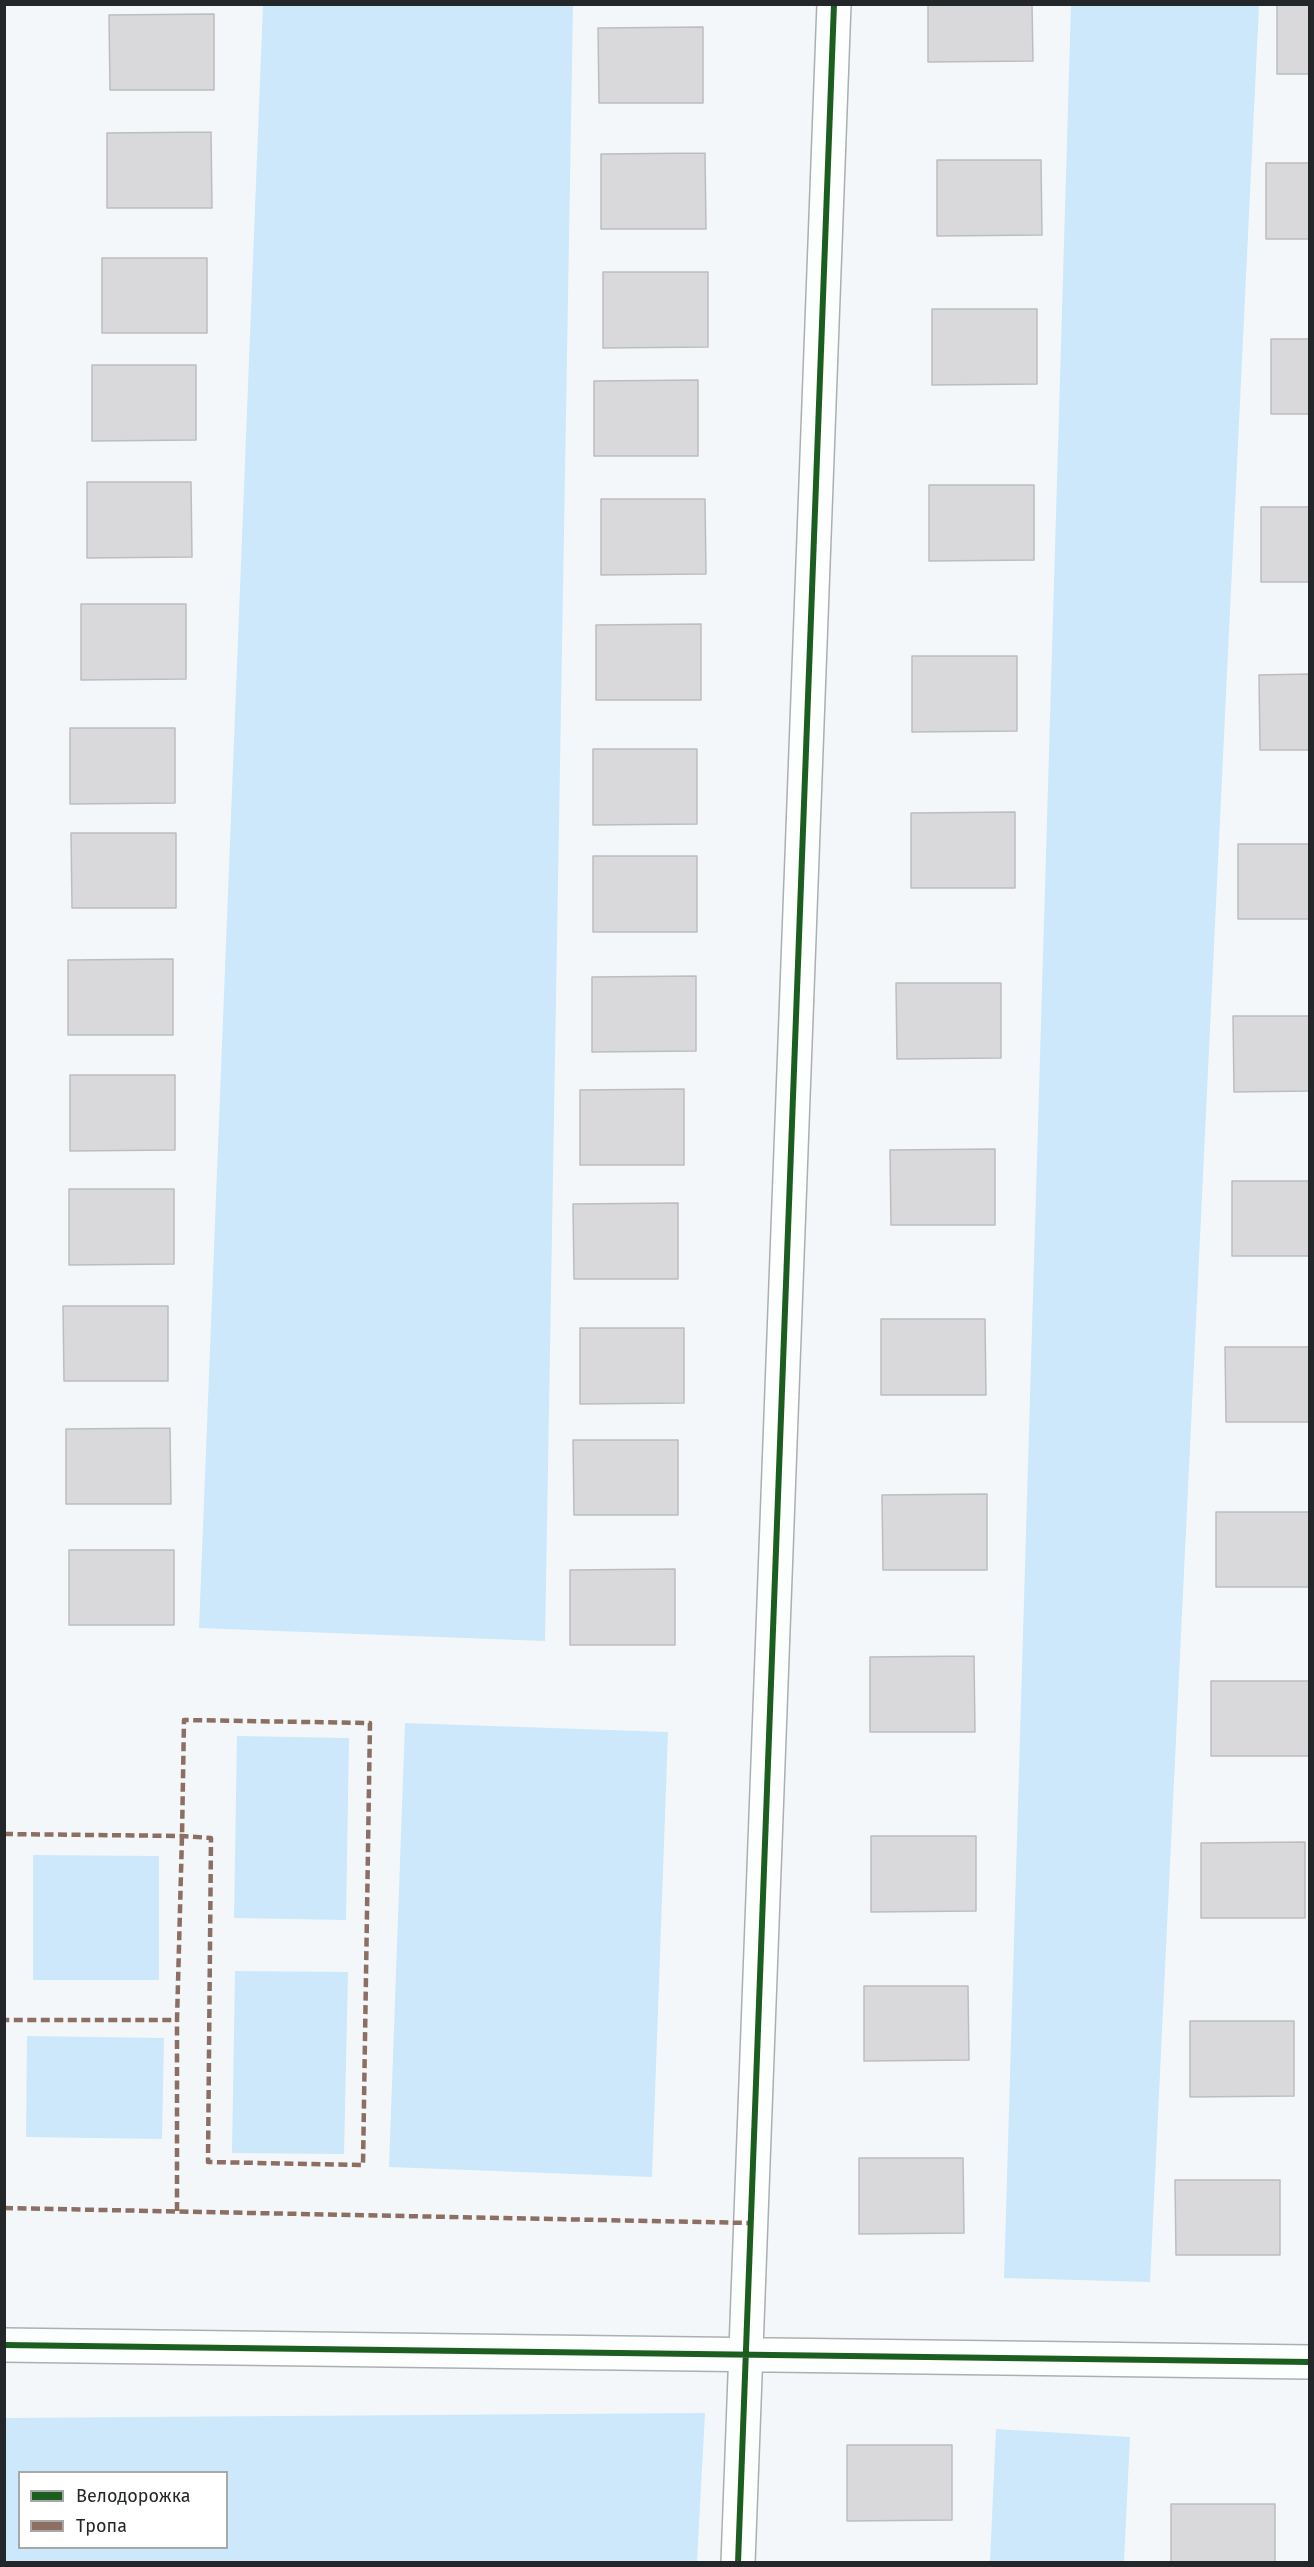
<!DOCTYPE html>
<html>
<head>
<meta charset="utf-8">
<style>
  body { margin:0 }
  #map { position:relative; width:1314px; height:2567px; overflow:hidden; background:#f3f7fa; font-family:"Fira Sans",sans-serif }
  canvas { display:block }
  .frame { position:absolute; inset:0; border:6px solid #232729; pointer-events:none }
  .legend { position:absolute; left:18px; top:2471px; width:210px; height:78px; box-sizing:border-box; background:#fff; border:2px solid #a7a9a9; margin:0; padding:8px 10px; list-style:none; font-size:18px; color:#232729 }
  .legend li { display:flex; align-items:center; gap:12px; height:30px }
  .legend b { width:30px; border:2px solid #a7a9a9 }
</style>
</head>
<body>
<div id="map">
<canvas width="1314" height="2567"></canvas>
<div class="frame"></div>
<ul class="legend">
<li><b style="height:8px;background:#1b5e20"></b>Велодорожка</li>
<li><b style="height:8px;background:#8d6e63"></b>Тропа</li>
</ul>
</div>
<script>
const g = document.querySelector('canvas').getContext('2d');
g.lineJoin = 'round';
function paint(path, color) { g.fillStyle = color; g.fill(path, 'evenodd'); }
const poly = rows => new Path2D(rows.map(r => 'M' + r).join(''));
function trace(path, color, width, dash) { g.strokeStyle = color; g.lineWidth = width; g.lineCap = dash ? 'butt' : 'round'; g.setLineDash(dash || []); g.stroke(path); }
paint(poly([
  [263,5,573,5,545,1641,199,1628],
  [1071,5,1259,5,1150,2282,1004,2278],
  [405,1723,668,1732,652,2177,389,2167],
  [237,1736,349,1738,346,1920,234,1918],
  [33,1855,159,1856,159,1980,33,1980],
  [235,1971,348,1972,344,2154,232,2153],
  [27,2036,164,2038,162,2139,26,2137],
  [705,2413,697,2562,5,2562,5,2418],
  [20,2472,226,2472,226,2548,20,2548],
  [996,2429,1130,2437,1124,2562,990,2562]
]), '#cce8fa');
const building = poly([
  [928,4,1032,4,1033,61,928,62,928,4],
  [1277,4,1310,4,1310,74,1277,74,1277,4],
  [214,14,214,90,110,90,109,15,214,14],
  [703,27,703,103,599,103,598,28,703,27],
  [211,132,212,208,107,208,107,133,211,132],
  [705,153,706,229,601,229,601,154,705,153],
  [937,160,1041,160,1042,235,937,236,937,160],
  [1266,163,1310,163,1310,239,1266,239,1266,163],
  [102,258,207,258,207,333,102,333,102,258],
  [603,272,708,272,708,347,603,348,603,272],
  [932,309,1037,309,1037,384,932,385,932,309],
  [1271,339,1310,339,1310,414,1271,414,1271,339],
  [92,365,196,365,196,440,92,441,92,365],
  [698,380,698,456,594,456,594,381,698,380],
  [87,482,191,482,192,557,87,558,87,482],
  [929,485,1034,485,1034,560,929,561,929,485],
  [601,499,705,499,706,574,601,575,601,499],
  [1261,507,1310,507,1310,582,1261,582,1261,507],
  [81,604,186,604,186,679,81,680,81,604],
  [701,624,701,700,596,700,596,625,701,624],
  [912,656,1017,656,1017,731,912,732,912,656],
  [1310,674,1310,750,1260,750,1259,675,1310,674],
  [70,728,175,728,175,803,70,804,70,728],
  [593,749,697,749,697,824,593,825,593,749],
  [1015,812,1015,888,911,888,911,813,1015,812],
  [71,833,176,833,176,908,72,908,71,833],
  [1238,844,1310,844,1310,919,1238,919,1238,844],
  [593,856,697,856,697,932,593,932,593,856],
  [173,959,173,1035,68,1035,68,960,173,959],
  [696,976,696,1051,592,1052,592,977,696,976],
  [896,983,1001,983,1001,1058,897,1059,896,983],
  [1233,1016,1310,1016,1310,1091,1234,1092,1233,1016],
  [70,1075,175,1075,175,1150,70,1151,70,1075],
  [684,1089,684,1165,580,1165,580,1090,684,1089],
  [995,1149,995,1225,891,1225,890,1150,995,1149],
  [1232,1181,1310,1181,1310,1256,1232,1256,1232,1181],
  [69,1189,174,1189,174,1264,69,1265,69,1189],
  [678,1203,678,1279,574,1279,573,1204,678,1203],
  [63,1306,168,1306,168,1381,64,1381,63,1306],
  [881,1319,985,1319,986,1395,881,1395,881,1319],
  [580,1328,684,1328,684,1403,580,1404,580,1328],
  [1225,1347,1310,1347,1310,1422,1226,1422,1225,1347],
  [170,1428,171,1504,66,1504,66,1429,170,1428],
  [573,1440,678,1440,678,1515,574,1515,573,1440],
  [987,1494,987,1570,883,1570,882,1495,987,1494],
  [1216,1512,1310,1512,1310,1587,1216,1587,1216,1512],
  [69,1550,174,1550,174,1625,69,1625,69,1550],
  [675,1569,675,1645,570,1645,570,1570,675,1569],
  [974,1656,975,1732,870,1732,870,1657,974,1656],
  [1211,1681,1310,1681,1310,1756,1211,1756,1211,1681],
  [871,1836,976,1836,976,1911,871,1912,871,1836],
  [1305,1842,1305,1918,1201,1918,1201,1843,1305,1842],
  [864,1986,968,1986,969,2060,864,2061,864,1986],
  [1190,2021,1294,2021,1294,2096,1190,2097,1190,2021],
  [859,2158,963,2158,964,2233,859,2234,859,2158],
  [1175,2180,1280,2180,1280,2255,1176,2255,1175,2180],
  [847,2445,952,2445,952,2520,847,2521,847,2445],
  [1171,2504,1275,2504,1275,2562,1171,2562,1171,2504]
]);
paint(building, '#d9d8da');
trace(building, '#bebdbe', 1.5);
const street = poly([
  [4,2345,1310,2362],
  [738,2562,834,4]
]);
trace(street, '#acafb1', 36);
trace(street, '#fdfefe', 33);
trace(poly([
  [4,1834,182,1836,211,1838,208,2162,363,2165,370,1723,184,1720,182,1836,177,2020,4,2020],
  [4,2208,751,2223],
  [177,2211,177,2020]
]), '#8d6e63', 4.5, [9, 4.5]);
trace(poly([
  [4,2345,1310,2362],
  [738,2562,834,4]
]), '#1b5e20', 6);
</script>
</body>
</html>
